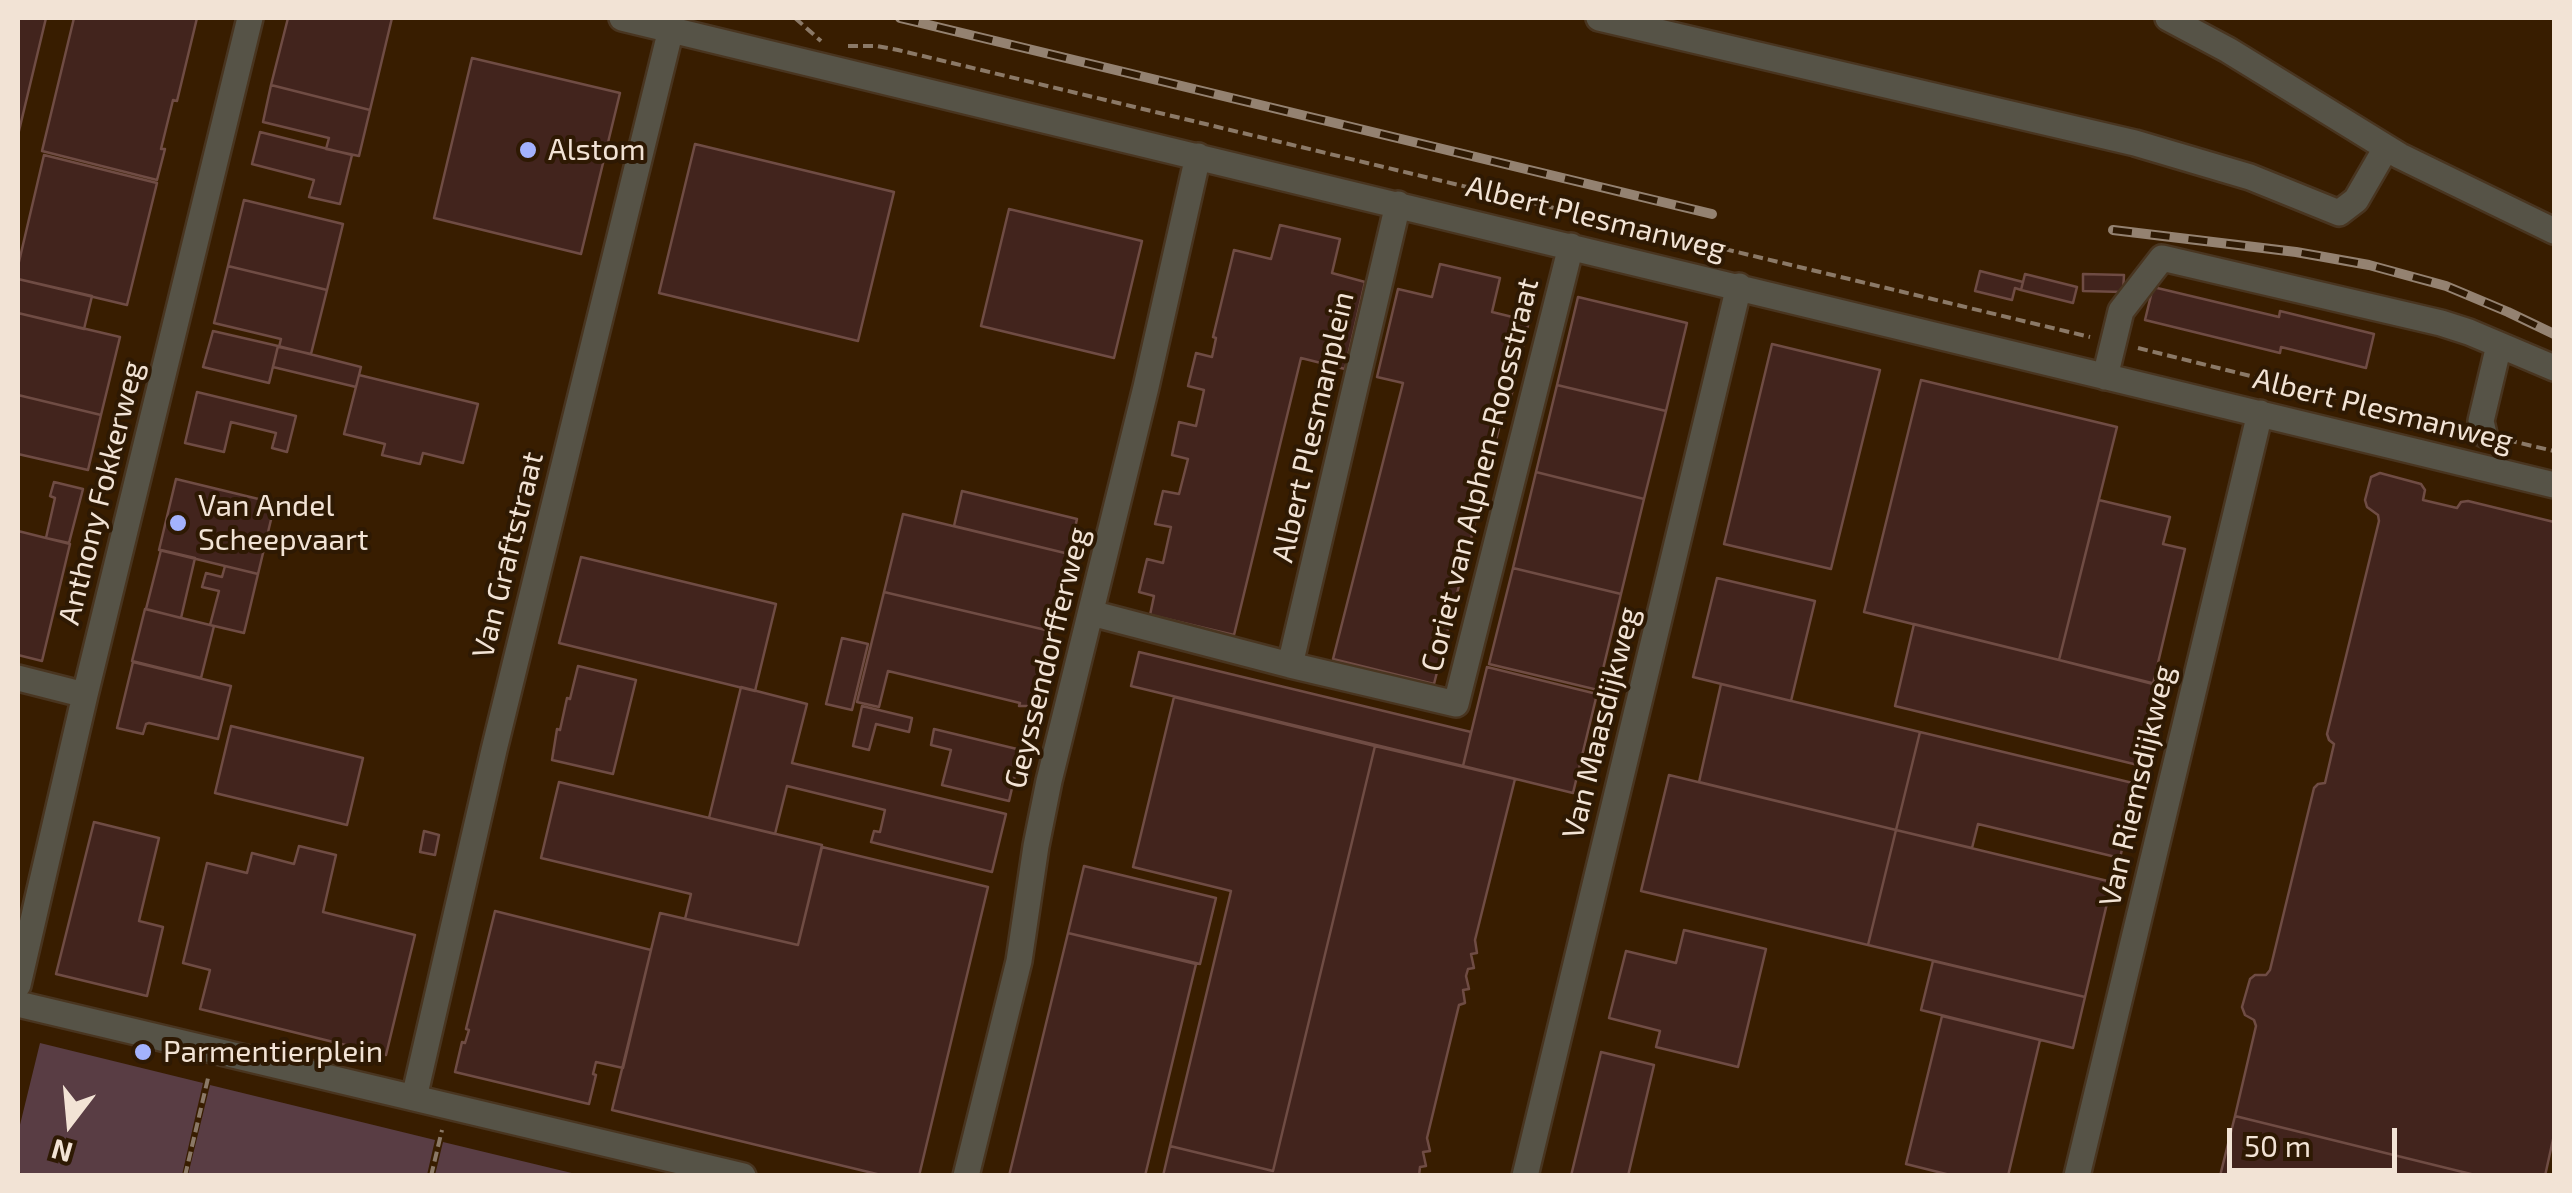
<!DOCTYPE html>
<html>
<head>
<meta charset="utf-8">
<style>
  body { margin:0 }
  #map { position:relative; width:2572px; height:1193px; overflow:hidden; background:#2e1903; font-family:"Exo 2",sans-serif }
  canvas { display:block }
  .frame { position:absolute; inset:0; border:20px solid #f2e3d5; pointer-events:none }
  .north { position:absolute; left:20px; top:1073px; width:100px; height:100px; -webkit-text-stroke:8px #2e1903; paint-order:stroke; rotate:196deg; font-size:28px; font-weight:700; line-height:40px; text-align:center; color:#f2e3d5 }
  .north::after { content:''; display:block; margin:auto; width:35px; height:45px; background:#f2e3d5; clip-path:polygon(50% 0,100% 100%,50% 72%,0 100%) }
  .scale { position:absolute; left:2227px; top:1128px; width:170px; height:45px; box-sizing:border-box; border:5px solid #f2e3d5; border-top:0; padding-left:12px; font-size:30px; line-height:35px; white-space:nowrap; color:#f2e3d5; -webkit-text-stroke:8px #2e1903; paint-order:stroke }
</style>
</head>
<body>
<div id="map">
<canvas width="2572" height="1193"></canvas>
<div class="frame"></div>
<div class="north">N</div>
<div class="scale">50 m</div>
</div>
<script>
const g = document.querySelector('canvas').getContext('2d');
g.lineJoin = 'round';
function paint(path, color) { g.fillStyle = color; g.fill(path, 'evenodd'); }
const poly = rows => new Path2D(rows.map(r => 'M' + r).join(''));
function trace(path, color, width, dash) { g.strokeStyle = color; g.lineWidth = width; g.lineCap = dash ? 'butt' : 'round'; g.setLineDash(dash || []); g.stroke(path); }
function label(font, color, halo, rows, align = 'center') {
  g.font = font + ' "Exo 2",sans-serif'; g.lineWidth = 8; g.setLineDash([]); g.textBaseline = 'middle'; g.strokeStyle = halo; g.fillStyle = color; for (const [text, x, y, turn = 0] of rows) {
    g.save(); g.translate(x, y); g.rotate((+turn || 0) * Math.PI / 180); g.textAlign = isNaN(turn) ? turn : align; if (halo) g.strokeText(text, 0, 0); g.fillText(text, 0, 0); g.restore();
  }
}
paint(poly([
  [18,18,2554,18,2554,1175,18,1175]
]), '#381d00');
paint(poly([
  [40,1043,203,1083,182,1175,30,1176,18,1172,18,1133],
  [210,1085,435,1140,427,1175,188,1175],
  [443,1142,580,1175,435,1175]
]), '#593d44');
const building = poly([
  [18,18,46,18,18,135,18,18],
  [74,18,197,18,177,101,173,100,161,149,165,149,157,180,42,151,74,18],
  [288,18,392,18,370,110,271,85,288,18],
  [472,58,620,93,581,254,434,218,472,58],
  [271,85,370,110,359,156,326,149,329,138,263,122,271,85],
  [260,132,352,155,340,204,309,197,314,180,252,164,260,132],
  [695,144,894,192,858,341,659,293,695,144],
  [44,155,157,183,127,305,18,279,18,266,44,155],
  [244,200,343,224,327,290,228,266,244,200],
  [1009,209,1142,241,1114,358,981,326,1009,209],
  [1280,225,1340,239,1332,273,1365,282,1345,369,1301,358,1234,635,1150,615,1154,596,1139,592,1147,559,1163,563,1171,527,1155,524,1163,491,1179,494,1188,459,1172,455,1179,422,1196,426,1204,390,1188,386,1196,353,1212,357,1216,338,1213,337,1234,250,1271,259,1280,225],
  [1440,264,1500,278,1492,312,1529,321,1508,410,1504,409,1434,684,1333,659,1403,383,1377,377,1398,289,1432,297,1440,264],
  [228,266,327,290,311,354,279,347,281,339,214,323,228,266],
  [1980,271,2023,282,2021,290,2015,288,2012,300,1975,291,1980,271],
  [2025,274,2077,287,2073,303,2021,290,2025,274],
  [2083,274,2124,275,2123,292,2083,291,2083,274],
  [18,279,92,296,84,329,18,313,18,279],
  [2153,287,2279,317,2280,311,2374,334,2366,368,2281,347,2280,353,2145,320,2153,287],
  [1578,297,1687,323,1666,411,1557,385,1578,297],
  [18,313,120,337,101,415,18,395,18,313],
  [213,331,278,346,269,383,203,367,213,331],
  [1772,344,1880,370,1831,569,1724,544,1772,344],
  [278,346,361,367,356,387,273,367,278,346],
  [359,375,478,404,463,463,423,453,420,464,382,455,385,444,344,434,359,375],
  [1921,380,2117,427,2059,660,1864,612,1921,380],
  [1557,385,1666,411,1644,499,1536,472,1557,385],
  [197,392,296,416,287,452,272,448,276,433,231,422,224,452,185,443,197,392],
  [18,395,101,415,88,470,18,454,18,395],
  [1536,472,1644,499,1621,594,1513,568,1536,472],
  [2380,473,2421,484,2425,490,2423,500,2457,508,2461,502,2468,501,2554,522,2554,1135,2545,1176,2479,1176,2235,1116,2256,1026,2254,1020,2245,1015,2242,1007,2250,979,2255,975,2266,975,2270,970,2314,788,2318,784,2325,783,2334,744,2329,740,2327,734,2379,521,2378,515,2367,507,2365,500,2371,477,2380,473],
  [176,479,275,503,258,574,159,550,176,479],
  [54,482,83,489,69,543,46,538,55,498,50,496,54,482],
  [962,491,1077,519,1069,554,954,526,962,491],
  [2099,500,2170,517,2163,544,2185,549,2153,684,2059,660,2099,500],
  [903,514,1069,554,1050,631,884,592,903,514],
  [18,531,70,544,42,661,18,655,18,531],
  [161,550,195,558,181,618,146,609,161,550],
  [581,557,776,604,755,691,559,643,581,557],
  [225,566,258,574,244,633,210,625,219,591,202,587,206,573,222,577,225,566],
  [1513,568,1621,594,1598,690,1489,664,1513,568],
  [1717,578,1815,601,1791,701,1693,677,1717,578],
  [884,592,1050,631,1032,706,1019,706,1020,703,888,671,879,707,857,702,884,592],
  [145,609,214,626,201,678,132,661,145,609],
  [1914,624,2160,685,2142,766,1895,706,1914,624],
  [842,638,868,644,852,710,826,704,842,638],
  [1139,652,1471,732,1463,766,1131,686,1139,652],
  [133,662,231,686,218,739,149,723,146,724,143,734,117,728,133,662],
  [578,666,636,680,613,774,552,760,557,729,560,730,567,698,570,699,578,666],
  [1487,667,1597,694,1573,793,1463,766,1487,667],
  [1721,684,1920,732,1896,830,1699,782,1721,684],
  [741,687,807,704,792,763,1006,814,992,872,871,842,874,831,880,832,885,810,787,786,775,834,709,818,741,687],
  [1174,697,1375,746,1273,1171,1170,1146,1231,891,1133,867,1174,697],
  [862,706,912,718,909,732,876,724,869,750,853,746,862,706],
  [231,726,363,758,347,825,215,793,231,726],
  [934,729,1021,750,1009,801,942,785,951,750,931,745,934,729],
  [1920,732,2137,784,2120,858,1978,824,1972,848,1896,830,1920,732],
  [1375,746,1515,779,1475,940,1477,953,1471,954,1474,968,1468,969,1466,976,1469,989,1463,990,1465,1003,1459,1005,1427,1138,1430,1151,1423,1152,1426,1166,1420,1167,1419,1176,1163,1176,1170,1146,1273,1171,1375,746],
  [1669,775,1896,830,1868,945,1641,891,1669,775],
  [559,782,822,845,798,945,685,919,691,894,541,858,559,782],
  [94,822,159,838,139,921,163,927,147,996,56,974,94,822],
  [1896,830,2112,882,2085,997,1868,945,1896,830],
  [424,831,439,835,435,855,420,852,424,831],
  [299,846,336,855,323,912,415,935,386,1055,200,1009,210,970,183,963,207,863,247,873,252,853,294,864,299,846],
  [822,847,988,887,919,1176,885,1176,612,1110,660,913,798,945,822,847],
  [1084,866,1216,898,1200,964,1068,933,1084,866],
  [495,911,651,950,623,1068,596,1062,593,1074,596,1075,589,1104,455,1072,462,1042,465,1043,469,1030,466,1029,495,911],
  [1684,930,1766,949,1738,1067,1656,1047,1660,1031,1609,1018,1626,951,1676,963,1684,930],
  [1068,933,1196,964,1145,1176,1009,1176,1068,933],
  [1933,961,2085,997,2073,1048,1921,1010,1933,961],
  [1942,1016,2040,1040,2008,1176,1954,1176,1906,1164,1942,1016],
  [1601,1052,1654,1065,1628,1176,1571,1176,1601,1052],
  [2235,1116,2479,1176,2220,1176,2235,1116]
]);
paint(building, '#42241d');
trace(building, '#6f4c44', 2.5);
const minor = poly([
  [622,18,2554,485],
  [1599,18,2135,143,2250,177,2339,213,2356,200,2386,148],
  [2168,18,2228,50,2400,156,2554,231],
  [2105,377,2121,311,2162,258,2441,323,2469,332,2554,368],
  [2484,434,2481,421,2499,345],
  [1091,613,1290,665,1456,704,1571,246],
  [1290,665,1398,204],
  [18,678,85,695],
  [18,985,85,695,250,18],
  [18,1004,743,1176],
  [414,1098,494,750,671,29],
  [966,1176,1019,961,1036,846,1049,781,1146,387,1198,156],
  [1525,1176,1739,286],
  [2077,1176,2260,413]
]);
trace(minor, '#493520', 30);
trace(poly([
  [768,18,779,18],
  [795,18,821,41],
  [848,46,877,46,898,50,2090,337],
  [2138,348,2459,428],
  [2507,440,2554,451],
  [185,1176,209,1074],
  [431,1176,442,1130]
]), '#8b7967', 4, [10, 5]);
trace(minor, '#565347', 25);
const rail = poly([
  [900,18,1712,214],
  [2113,230,2296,252,2369,265,2446,286,2508,312,2554,334]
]);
trace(rail, '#948271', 10);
trace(rail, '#2e1903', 6, [19]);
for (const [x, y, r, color] of [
  [528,150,10,"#a3b2fd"],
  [178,523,10,"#a3b2fd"],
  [143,1052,10,"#a3b2fd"]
]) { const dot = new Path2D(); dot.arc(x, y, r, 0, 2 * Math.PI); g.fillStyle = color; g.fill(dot); trace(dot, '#2e1903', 4); }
label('30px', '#f2e3d5', '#2e1903', [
  ["Alstom",548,150],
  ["Van Andel",198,506],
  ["Scheepvaart",198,540],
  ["Parmentierplein",163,1052]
], 'left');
label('30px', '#f2e3d5', '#2e1903', [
  ["Albert Plesmanweg",1596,218,14],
  ["Albert Plesmanweg",2383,410,14],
  ["Albert Plesmanplein",1313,427,-77],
  ["Coriet van Alphen-Roosstraat",1480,475,-76],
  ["Anthony Fokkerweg",101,493,-76],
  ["Van Graftstraat",508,555,-76],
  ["Geyssendorfferweg",1047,658,-76],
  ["Van Maasdijkweg",1601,723,-76],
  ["Van Riemsdijkweg",2137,786,-77]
]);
</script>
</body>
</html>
